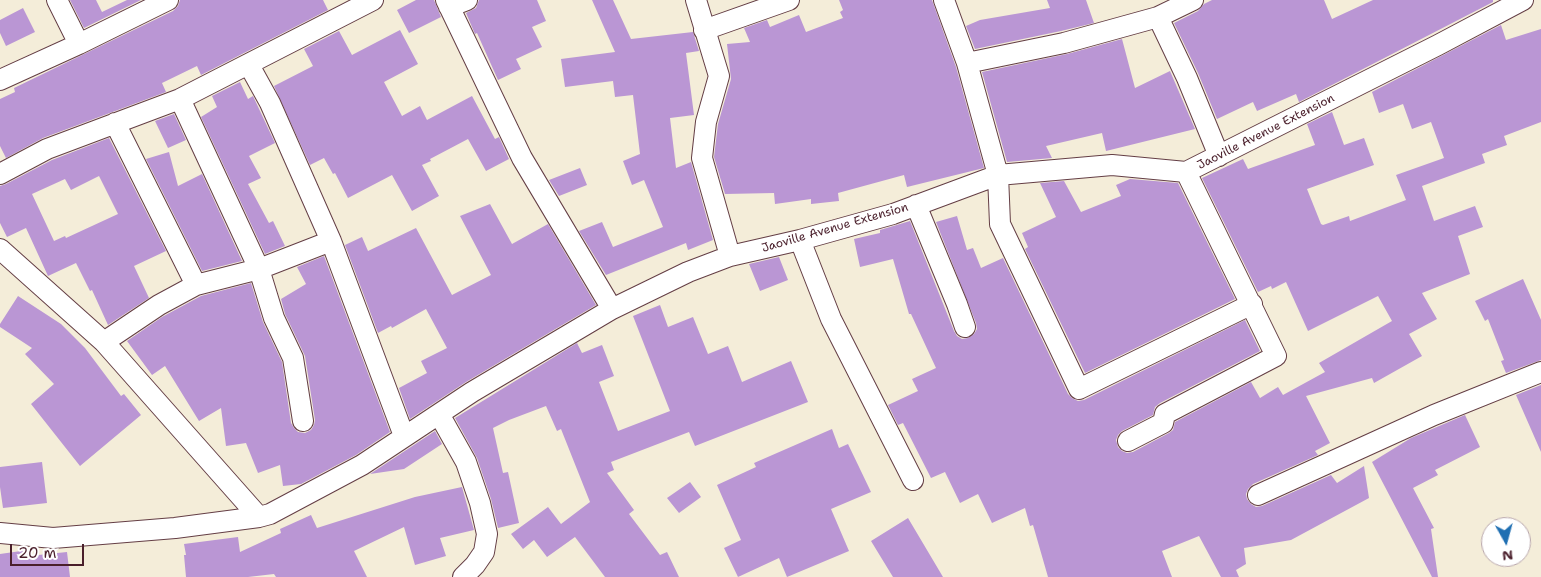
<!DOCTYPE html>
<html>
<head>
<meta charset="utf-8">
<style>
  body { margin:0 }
  #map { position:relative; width:1541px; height:577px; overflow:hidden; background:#f4edd9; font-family:"Shantell Sans",sans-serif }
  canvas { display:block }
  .north { position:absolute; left:1481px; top:517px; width:50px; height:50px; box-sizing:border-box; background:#fff; border:1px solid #b7a5aa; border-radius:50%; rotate:173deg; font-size:14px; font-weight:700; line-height:20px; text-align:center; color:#4a1f2b }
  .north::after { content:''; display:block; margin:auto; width:18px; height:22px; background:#1f6fb2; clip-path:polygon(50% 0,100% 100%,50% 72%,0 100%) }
  .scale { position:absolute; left:10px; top:544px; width:74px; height:22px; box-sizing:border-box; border:2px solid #4a1f2b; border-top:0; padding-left:6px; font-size:15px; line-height:18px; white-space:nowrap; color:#4a1f2b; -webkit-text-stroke:4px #fff; paint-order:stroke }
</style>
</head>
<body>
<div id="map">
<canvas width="1541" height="577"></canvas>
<div class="north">N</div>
<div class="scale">20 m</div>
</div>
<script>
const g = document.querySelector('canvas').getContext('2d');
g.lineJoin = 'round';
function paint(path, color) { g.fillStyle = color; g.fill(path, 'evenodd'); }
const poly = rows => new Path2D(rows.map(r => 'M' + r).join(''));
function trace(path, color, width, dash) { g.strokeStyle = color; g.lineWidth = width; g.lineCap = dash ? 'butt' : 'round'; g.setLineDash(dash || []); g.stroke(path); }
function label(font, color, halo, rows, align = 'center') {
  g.font = font + ' "Shantell Sans",sans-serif'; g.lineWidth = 4; g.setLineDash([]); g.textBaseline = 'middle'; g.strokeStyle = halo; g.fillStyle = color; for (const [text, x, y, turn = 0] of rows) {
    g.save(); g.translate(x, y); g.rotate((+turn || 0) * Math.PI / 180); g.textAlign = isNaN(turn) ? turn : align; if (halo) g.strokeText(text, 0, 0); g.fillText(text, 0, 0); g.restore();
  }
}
paint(poly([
  [70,0,96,0,102,12,127,0,141,0,84,28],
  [180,0,323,0,328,10,201,75,197,66,162,83,166,92,43,138,6,158,0,146,0,99,15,92,14,88,173,11,178,6],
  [416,0,434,0,441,17,409,33,397,10],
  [479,0,537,0,546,21,532,27,542,47,516,59,521,69,498,80,477,33,475,34,466,13,476,8],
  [592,0,613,0,631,39,693,32,699,51,686,53,694,115,670,118,676,168,691,162,713,240,688,250,686,243,606,275,579,231,602,222,613,247,663,227,644,180,632,185,623,161,640,154,633,95,615,97,613,81,565,87,561,59,615,52],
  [839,0,932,0,956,67,984,168,907,187,904,175,838,193,839,201,811,204,811,199,775,204,774,193,725,194,714,157,718,124,731,79,727,44,750,42,744,28,767,20,770,27,799,15,806,32,843,18,840,12,843,10],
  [1047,0,1086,0,1094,23,1061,31,975,49,966,26,980,20,1050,8],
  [1212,0,1324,0,1332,19,1373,0,1493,0,1493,2,1299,102,1296,94,1257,111,1253,102,1217,119,1198,73,1174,23,1198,11,1204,4],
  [23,8,35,32,6,46,0,33,0,20],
  [1501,25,1506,40,1541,29,1541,122,1504,136,1507,145,1482,154,1485,163,1422,186,1434,221,1475,206,1483,227,1458,236,1470,274,1422,293,1437,319,1409,334,1422,356,1374,383,1372,378,1306,396,1330,443,1315,451,1318,455,1253,484,1248,489,1246,494,1247,499,1251,504,1256,507,1262,506,1331,475,1337,483,1364,466,1369,498,1291,540,1244,548,1246,564,1236,570,1239,577,1221,577,1199,536,1162,551,1172,577,1048,577,1033,525,1030,526,1025,508,992,523,978,494,960,503,945,472,931,478,903,423,898,425,888,405,918,391,912,379,936,368,911,314,909,314,893,259,860,267,854,239,880,233,880,230,910,221,954,331,957,336,962,339,968,338,974,334,977,329,976,323,936,222,957,216,967,250,973,248,981,268,1003,258,1068,394,1072,398,1078,401,1084,400,1245,320,1260,351,1160,403,1155,407,1153,415,1122,431,1118,435,1116,440,1118,447,1122,451,1127,453,1133,452,1169,433,1173,430,1175,422,1251,382,1260,398,1278,387,1283,395,1325,372,1319,363,1392,321,1378,296,1308,331,1286,282,1272,289,1271,286,1258,292,1202,178,1243,159,1248,169,1315,145,1307,124,1332,112,1344,145,1364,138,1374,165,1307,189,1321,224,1323,225,1349,216,1350,221,1406,200,1396,175,1444,158,1431,122,1412,129,1403,104,1379,113,1372,92],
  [400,30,418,64,384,82,402,116,420,106,427,120,472,96,495,139,499,137,509,159,486,171,468,139,430,159,431,161,422,165,439,196,412,211,392,175,348,198,335,173,333,174,324,158,310,165,274,86,313,66,304,49,339,31,352,55],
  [1122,39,1135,88,1170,71,1195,129,1106,151,1102,133,1046,146,1052,158,1007,162,982,72,1067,54],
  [240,82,248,99,253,96,275,143,249,156,261,178,248,184,269,223,273,221,285,246,265,254,201,117,217,107,212,96],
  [174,114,186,140,168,148,155,121],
  [109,138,166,251,134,266,149,298,108,325,92,290,90,291,76,263,48,276,26,228,7,237,0,223,0,186,6,184,52,160],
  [99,176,118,214,66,238,65,236,54,241,32,194,65,179,71,190],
  [169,152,178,186,202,174,242,261,202,271,146,159],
  [580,168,587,185,559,196,549,180],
  [1130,179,1178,183,1235,299,1085,373,1025,249,1028,247,1022,233,1056,217,1040,183,1064,181,1081,212,1121,196,1116,185],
  [490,204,512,244,548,224,596,305,466,382,410,419,399,388,427,373,421,361,447,348,426,309,392,328,391,326,378,333,345,245,362,237,368,251,416,228,452,295,491,275,460,216],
  [324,256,390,432,356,455,301,484,283,486,280,465,258,473,246,443,226,446,221,408,199,421,165,366,152,375,127,341,162,317,201,296,251,283,263,322,282,362,291,423,294,428,298,432,305,433,311,430,314,425,315,420,305,356,285,314,281,299,306,284,297,267],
  [779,257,788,280,760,291,749,264],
  [1523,279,1541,320,1541,360,1506,373,1501,361,1504,360,1488,319,1485,321,1475,301],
  [18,296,61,324,85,348,121,396,124,394,141,415,80,466,31,404,54,384,25,354,32,348,0,327,0,324],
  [660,305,668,327,693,317,708,354,728,346,742,382,791,361,808,402,695,446,689,432,611,462,614,470,607,473,634,510,629,514,660,555,667,552,679,577,605,577,575,537,547,557,534,540,523,549,511,534,548,507,561,524,590,502,561,429,557,431,546,406,509,420,493,428,503,473,508,472,519,523,498,528,491,499,477,458,455,418,577,343,582,353,602,345,614,376,599,382,618,431,670,411,633,316],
  [1541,385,1541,452,1516,395],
  [1465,415,1480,447,1435,470,1438,475,1413,488,1434,528,1431,529,1438,577,1432,577,1372,462,1411,438],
  [832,429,839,448,848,444,871,492,831,509,849,551,787,577,779,558,738,577,724,548,741,540,717,485,756,467,754,463],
  [435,431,442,444,404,469,370,474],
  [42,462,47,503,3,508,0,487,0,467],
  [690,482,701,497,679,513,667,498],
  [462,487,474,530,440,538,446,556,415,565,404,527,354,551,367,577,276,577,274,574,248,577,186,577,184,555,186,555,184,544,238,537,240,552,281,533,280,529,311,515,317,528,415,497],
  [908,518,943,577,893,577,871,541],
  [28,550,29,556,67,552,70,577,0,577,0,554]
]), '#ba96d4');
const minor = poly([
  [57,0,79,44],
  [446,0,522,158,612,309],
  [696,0,719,76,706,122,702,158,730,256],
  [944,0,967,63,998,175,1000,224,1079,389,1252,304],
  [449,7,467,0],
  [1158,17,1193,0],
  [704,30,789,0],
  [967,63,1064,43,1158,17,1187,78,1219,156],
  [249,65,270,103,331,241,404,436],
  [0,80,79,44,168,0],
  [180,99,259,269,274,318,293,358,303,421],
  [115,123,196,285],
  [0,174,47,149,180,99,373,0],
  [916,205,957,304,965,327],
  [800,240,831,319,913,480],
  [0,249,104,342,259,517],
  [104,342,159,305,196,285,259,269,331,241],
  [439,414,466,462,480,503,487,534,484,552,475,565,463,577],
  [1128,441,1163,423,1165,414,1276,356,1186,172],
  [1258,495,1434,415,1541,372],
  [0,533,53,538,175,528,259,517,270,514,362,465,472,392,612,309,688,272,730,256,800,240,893,214,998,175,1112,165,1186,172,1438,45,1523,0]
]);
trace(minor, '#643e45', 22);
trace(minor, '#fff', 20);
label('12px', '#4a1f2b', '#fff', [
  ["Jaoville Avenue Extension",1266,132,-27],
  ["Jaoville Avenue Extension",835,228,-16]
]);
</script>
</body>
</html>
